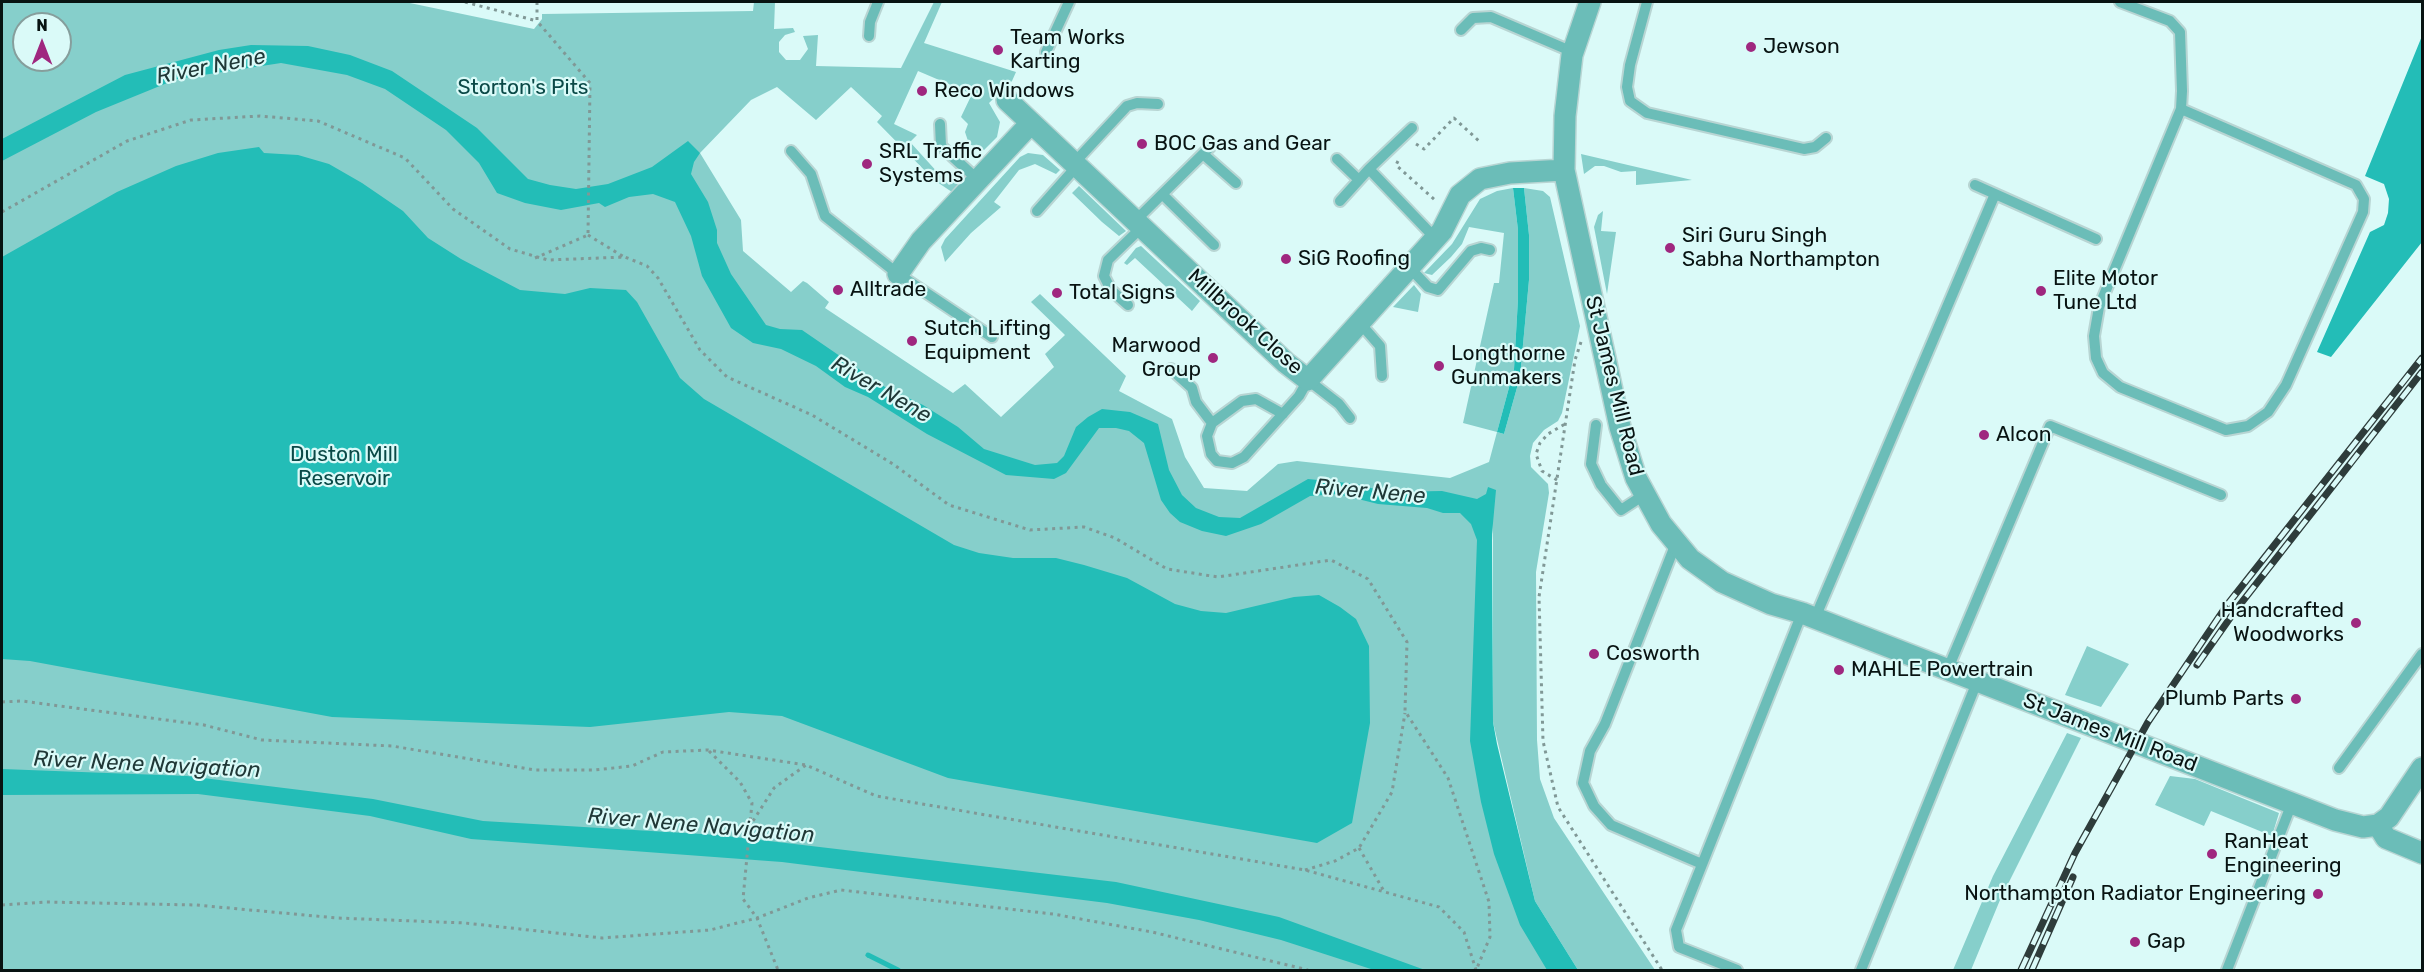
<!DOCTYPE html>
<html>
<head>
<meta charset="utf-8">
<style>
  body { margin:0 }
  #map { position:relative; width:2424px; height:972px; overflow:hidden; background:#dafaf8; font-family:Rubik,sans-serif }
  canvas { display:block }
  .frame { position:absolute; inset:0; border:3px solid #081312; pointer-events:none }
  .north { position:absolute; left:12px; top:12px; width:60px; height:60px; box-sizing:border-box; background:#dafaf8; border:2px solid #869e9c; border-radius:50%; rotate:0deg; font-size:16px; font-weight:700; line-height:24px; text-align:center; color:#081312 }
  .north::after { content:''; display:block; margin:auto; width:21px; height:27px; background:#9f277f; clip-path:polygon(50% 0,100% 100%,50% 72%,0 100%) }
</style>
</head>
<body>
<div id="map">
<canvas width="2424" height="972"></canvas>
<div class="frame"></div>
<div class="north">N</div>
</div>
<script>
const g = document.querySelector('canvas').getContext('2d');
g.lineJoin = 'round';
function paint(path, color) { g.fillStyle = color; g.fill(path, 'evenodd'); }
const poly = rows => new Path2D(rows.map(r => 'M' + r).join(''));
function trace(path, color, width, dash) { g.strokeStyle = color; g.lineWidth = width; g.lineCap = dash ? 'butt' : 'round'; g.setLineDash(dash || []); g.stroke(path); }
function label(font, color, halo, rows, align = 'center') {
  g.font = font + ' Rubik,sans-serif'; g.lineWidth = 4.5; g.setLineDash([]); g.textBaseline = 'middle'; g.strokeStyle = halo; g.fillStyle = color; for (const [text, x, y, turn = 0] of rows) {
    g.save(); g.translate(x, y); g.rotate((+turn || 0) * Math.PI / 180); g.textAlign = isNaN(turn) ? turn : align; if (halo) g.strokeText(text, 0, 0); g.fillText(text, 0, 0); g.restore();
  }
}
paint(poly([
  [2,2,405,2,534,29,542,19,542,14,753,11,754,2,775,2,774,29,793,28,795,32,785,35,779,42,779,52,786,60,800,60,808,49,803,36,818,35,816,66,901,68,934,2,942,2,924,43,1016,72,1012,81,989,103,1000,122,997,137,984,150,969,144,965,132,968,124,961,117,972,94,918,71,894,124,917,135,910,142,949,185,958,176,962,180,952,192,934,180,877,122,882,116,851,87,816,120,777,87,751,100,700,153,741,220,743,251,791,292,803,281,807,283,829,302,825,308,953,393,965,384,1001,417,1054,367,1045,354,1065,335,1031,302,1040,294,1126,376,1119,391,1172,419,1185,457,1204,488,1247,491,1278,464,1297,461,1450,478,1489,462,1497,432,1463,423,1494,283,1499,283,1504,233,1469,227,1462,244,1451,257,1432,275,1424,273,1452,244,1480,199,1497,191,1513,188,1518,230,1518,299,1514,369,1497,432,1504,434,1520,377,1529,280,1529,235,1524,188,1543,191,1550,197,1580,326,1562,413,1558,421,1544,430,1533,443,1530,456,1531,467,1548,484,1549,493,1536,572,1537,740,1540,779,1554,818,1655,970,1578,970,1535,901,1493,722,1493,523,1482,722,1502,823,1563,970,2,970],
  [24,24,60,24,60,60,24,60],
  [1028,153,1043,155,1060,170,1056,174,1035,164,1019,170,994,202,1001,207,971,233,945,262,941,247,945,239,1020,157],
  [1581,154,1692,180,1636,185,1636,171,1621,172,1604,166,1595,166,1584,174],
  [1079,186,1126,231,1119,236,1102,222,1072,193],
  [1603,211,1601,231,1616,232,1607,294,1594,227,1598,215],
  [1141,246,1200,301,1192,311,1135,258,1127,265,1124,263,1136,248],
  [1414,285,1421,294,1418,312,1393,307],
  [2087,646,2129,664,2101,707,2065,695],
  [2067,733,2081,738,2000,900,1971,970,1953,970,1993,876],
  [2170,776,2195,779,2279,813,2272,836,2211,811,2204,826,2155,805]
]), '#86cfcb');
paint(poly([
  [2422,36,2422,242,2331,357,2317,352,2370,232,2384,225,2388,213,2389,199,2384,184,2365,176],
  [251,45,308,46,350,55,392,71,477,128,528,179,550,185,576,189,608,184,652,167,688,141,700,153,694,162,691,174,708,202,717,230,717,243,731,274,766,325,780,329,802,330,885,387,923,405,958,427,984,449,1035,465,1057,463,1064,456,1076,427,1088,417,1102,409,1130,412,1158,424,1169,470,1182,495,1196,508,1219,517,1240,518,1308,479,1357,484,1385,492,1442,491,1477,499,1486,494,1488,487,1496,490,1492,534,1493,722,1497,744,1535,901,1578,970,1547,970,1520,925,1494,854,1481,802,1470,741,1477,540,1471,524,1460,513,1443,513,1427,508,1378,504,1338,494,1310,496,1261,524,1226,536,1202,531,1180,522,1170,513,1161,500,1144,443,1129,431,1116,428,1099,428,1066,473,1054,479,1006,475,927,434,868,397,845,387,816,366,781,349,753,343,731,328,702,276,691,236,675,202,653,194,629,197,605,207,599,203,561,210,525,203,497,193,479,163,446,130,385,89,347,75,281,63,177,79,96,112,2,161,2,139,125,75,219,50],
  [259,147,264,153,298,155,329,164,362,183,403,211,428,238,461,259,520,290,565,294,590,288,626,290,637,302,680,378,704,399,954,545,979,553,1013,558,1056,558,1084,565,1127,578,1175,604,1201,611,1226,613,1294,597,1319,595,1340,607,1356,619,1369,646,1370,723,1352,823,1317,843,948,778,782,716,729,712,590,727,332,717,30,661,2,659,2,257,117,192,176,166,218,153],
  [1513,188,1524,188,1529,235,1529,280,1520,377,1504,434,1497,432,1514,369,1518,299,1518,230],
  [2,769,187,776,373,799,483,821,718,835,1116,882,1279,917,1425,970,1374,970,1281,940,1199,920,1107,903,782,862,471,839,370,816,198,794,2,795]
]), '#23bdb7');
trace(poly([
  [868,955,898,970]
]), '#23bdb7', 5);
const service = poly([
  [1647,2,1630,65,1627,87,1630,101,1647,113,1804,149,1815,147,1826,138],
  [2120,2,2170,21,2180,32,2182,91,2181,109,2099,307,2094,336,2096,358,2103,373,2120,387,2226,430,2248,426,2268,412,2286,385,2363,212,2364,199,2356,185,2181,109],
  [1461,30,1473,18,1491,17,1573,52],
  [869,36,870,22,878,2],
  [1046,52,1069,2],
  [940,124,941,146,978,180],
  [1412,128,1369,169,1435,238],
  [791,151,811,174,825,216,898,274,992,337],
  [1203,154,1236,183],
  [1337,159,1359,180],
  [1074,163,1127,106,1137,103,1158,104],
  [1975,185,2096,239],
  [1163,195,1214,245],
  [1340,201,1369,169],
  [1037,211,1077,166],
  [1135,221,1213,144],
  [1409,267,1428,287,1438,290,1471,251,1481,248,1490,250],
  [1128,305,1111,290,1104,276,1108,260,1142,227],
  [1359,322,1380,346,1382,376],
  [1171,369,1192,388,1196,402,1212,423],
  [1283,414,1256,399,1242,401,1212,423,1207,436,1211,454,1217,461,1232,463,1244,457,1299,396,1308,380,1339,404,1350,418],
  [1596,425,1591,464,1601,485,1621,510,1644,495],
  [1676,543,1605,724,1590,751,1583,783,1594,806,1611,825,1702,864],
  [1815,618,1995,194],
  [1947,671,2050,426,2221,495],
  [2339,768,2422,654],
  [1737,970,1679,947,1676,930,1802,613],
  [1861,970,1977,682],
  [2227,970,2292,803]
]);
const minor = poly([
  [1590,2,1572,55,1565,116,1564,170,1620,427,1636,478,1661,524,1690,559,1722,582,1771,604,1802,613,2335,820,2363,827,2378,825,2389,817,2422,768],
  [1007,100,1286,363,1308,380,1442,231,1460,195,1480,179,1510,173,1564,170],
  [898,274,921,241,1031,123],
  [2378,825,2386,838,2422,853]
]);
trace(service, '#b8d5d3', 14);
trace(minor, '#b8d5d3', 24);
trace(poly([
  [465,2,537,21],
  [537,2,537,21,590,83,588,235],
  [1416,144,1424,149,1454,118,1479,141],
  [1398,161,1396,165,1435,200],
  [2,212,127,141,191,120,260,116,318,121,405,158,453,209,510,249,548,260,625,257,647,266,658,278,700,350,727,377,812,415,893,464,949,505,1030,530,1084,527,1115,538,1167,569,1218,577,1331,560,1368,579,1407,642,1405,711,1448,778,1489,902,1490,937,1477,968],
  [588,235,624,257],
  [535,258,588,235],
  [1581,342,1575,360,1539,597,1543,741,1558,807,1662,970],
  [1557,480,1542,471,1536,454,1540,443,1548,434,1565,424],
  [2,702,22,701,204,725,262,740,392,746,535,770,594,770,632,766,663,752,708,750,806,765,876,796,1305,870,1439,907,1464,932,1476,970],
  [709,751,740,782,752,803,743,899,757,918,778,970],
  [753,821,774,788,806,765],
  [1359,848,1385,893],
  [1305,870,1335,861,1359,848,1392,792,1405,713],
  [2,905,46,902,196,905,337,918,465,923,602,938,710,930,757,918,808,898,841,890,1053,914,1152,932,1308,970]
]), '#809896', 3, [3, 4.5]);
trace(service, '#6bbdb8', 10);
trace(minor, '#6bbdb8', 21);
const rail = poly([
  [2197,665,2235,611,2422,372],
  [2021,970,2075,853,2148,722,2227,605,2422,358],
  [2032,970,2073,877]
]);
trace(rail, '#2e3c3b', 7);
trace(rail, '#dafaf8', 4.5, [14]);
for (const [x, y, r, color] of [
  [1751,47,6,"#9f277f"],
  [998,50,6,"#9f277f"],
  [922,91,6,"#9f277f"],
  [1142,144,6,"#9f277f"],
  [867,164,6,"#9f277f"],
  [1670,248,6,"#9f277f"],
  [1286,259,6,"#9f277f"],
  [838,290,6,"#9f277f"],
  [2041,291,6,"#9f277f"],
  [1057,293,6,"#9f277f"],
  [912,341,6,"#9f277f"],
  [1213,358,6,"#9f277f"],
  [1439,366,6,"#9f277f"],
  [1984,435,6,"#9f277f"],
  [2356,623,6,"#9f277f"],
  [1594,654,6,"#9f277f"],
  [1839,670,6,"#9f277f"],
  [2296,699,6,"#9f277f"],
  [2212,854,6,"#9f277f"],
  [2318,894,6,"#9f277f"],
  [2135,942,6,"#9f277f"]
]) { const dot = new Path2D(); dot.arc(x, y, r, 0, 2 * Math.PI); g.fillStyle = color; g.fill(dot); trace(dot, '#dafaf8', 2); }
label('21px', '#081312', '#dafaf8', [
  ["Team Works",1010,38],
  ["Karting",1010,62],
  ["Jewson",1763,47],
  ["Reco Windows",934,91],
  ["BOC Gas and Gear",1154,144],
  ["SRL Traffic",879,152],
  ["Systems",879,176],
  ["Siri Guru Singh",1682,236],
  ["Sabha Northampton",1682,260],
  ["SiG Roofing",1298,259],
  ["Elite Motor",2053,279],
  ["Tune Ltd",2053,303],
  ["Alltrade",850,290],
  ["Total Signs",1069,293],
  ["Sutch Lifting",924,329],
  ["Equipment",924,353],
  ["Marwood",1201,346,"right"],
  ["Group",1201,370,"right"],
  ["Longthorne",1451,354],
  ["Gunmakers",1451,378],
  ["Alcon",1996,435],
  ["Handcrafted",2344,611,"right"],
  ["Woodworks",2344,635,"right"],
  ["Cosworth",1606,654],
  ["MAHLE Powertrain",1851,670],
  ["Plumb Parts",2284,699,"right"],
  ["RanHeat",2224,842],
  ["Engineering",2224,866],
  ["Northampton Radiator Engineering",2306,894,"right"],
  ["Gap",2147,942]
], 'left');
label('21px', '#0a4947', '#dafaf8', [
  ["Storton's Pits",523,88],
  ["Duston Mill",344,455],
  ["Reservoir",344,479]
]);
label('21px', '#081312', '#dafaf8', [
  ["Millbrook Close",1245,322,42],
  ["St James Mill Road",1614,386,76],
  ["St James Mill Road",2110,733,21]
]);
label('italic 22px', '#203837', '#dafaf8', [
  ["River Nene",211,67,-11],
  ["River Nene",881,390,30],
  ["River Nene",1370,492,5],
  ["River Nene Navigation",147,765,3],
  ["River Nene Navigation",701,826,5]
]);
</script>
</body>
</html>
